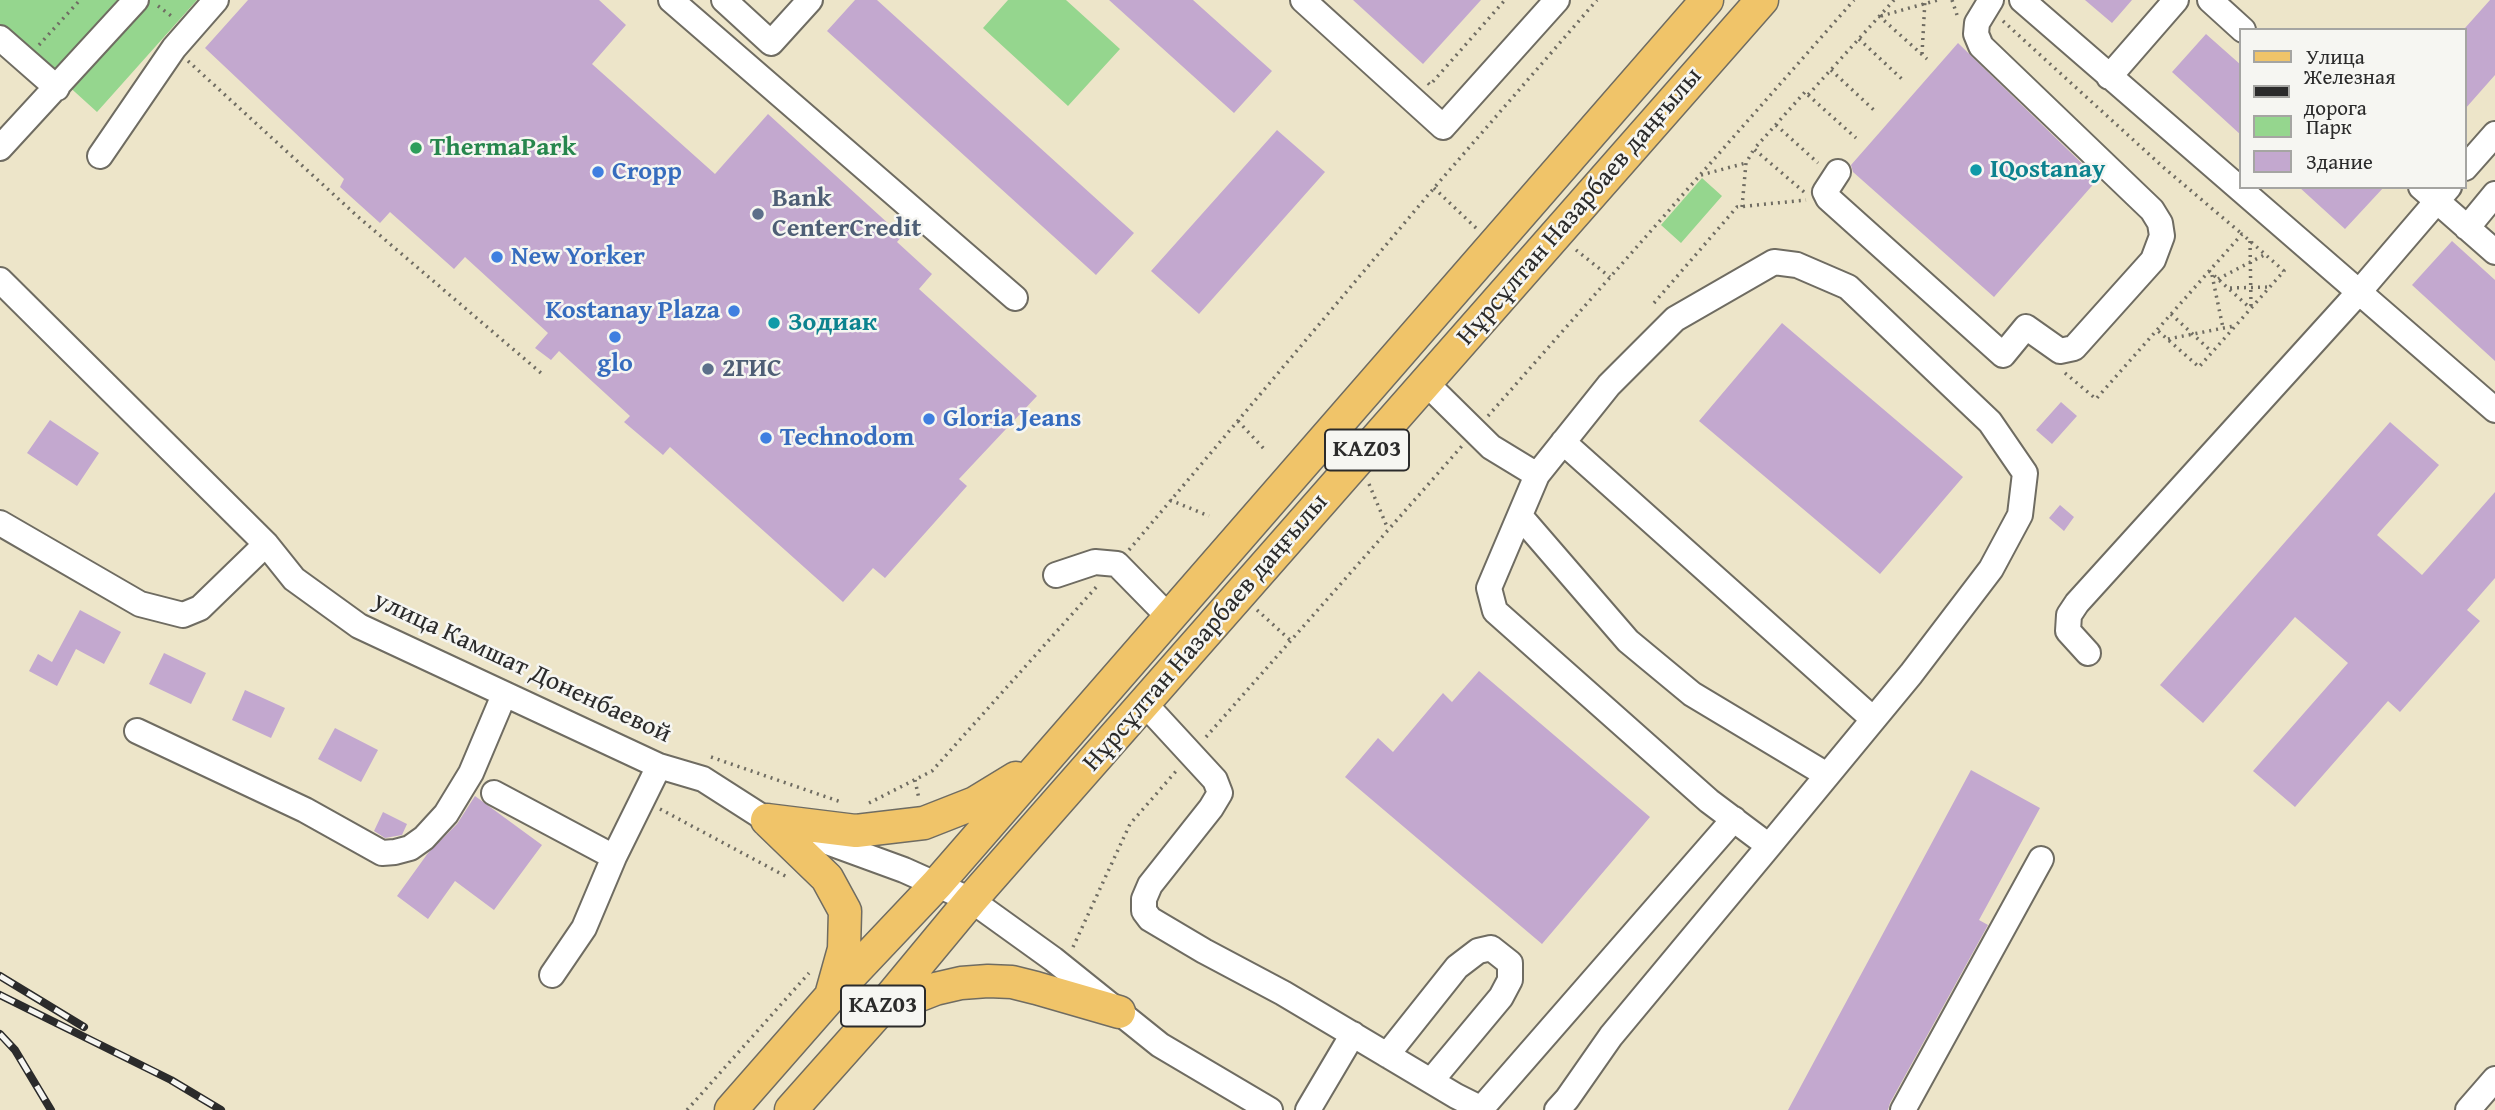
<!DOCTYPE html>
<html>
<head>
<meta charset="utf-8">
<style>
  body { margin:0 }
  #map { position:relative; width:2495px; height:1110px; overflow:hidden; background:#ede5c9; font-family:"Gentium Book Plus",serif }
  canvas { display:block }
  .legend { position:absolute; left:2239px; top:28px; width:228px; height:161px; box-sizing:border-box; background:#f6f6f2; border:2px solid #a5a5a2; margin:0; padding:9px 12px; list-style:none; font-size:21px; color:#2b2b2b }
  .legend li { display:flex; align-items:center; gap:14px; height:35px }
  .legend b { width:35px; border:2px solid #a5a5a2 }
</style>
</head>
<body>
<div id="map">
<canvas width="2495" height="1110"></canvas>
<ul class="legend">
<li><b style="height:9px;background:#f0c469"></b>Улица</li>
<li><b style="height:9px;background:#2b2b2b"></b>Железная дорога</li>
<li><b style="height:19px;background:#95d68e"></b>Парк</li>
<li><b style="height:19px;background:#c3a8cf"></b>Здание</li>
</ul>
</div>
<script>
const g = document.querySelector('canvas').getContext('2d');
g.lineJoin = 'round';
function paint(path, color) { g.fillStyle = color; g.fill(path, 'evenodd'); }
const poly = rows => new Path2D(rows.map(r => 'M' + r).join(''));
function trace(path, color, width, dash) { g.strokeStyle = color; g.lineWidth = width; g.lineCap = dash ? 'butt' : 'round'; g.setLineDash(dash || []); g.stroke(path); }
function label(font, color, halo, rows, align = 'center') {
  g.font = font + ' "Gentium Book Plus",serif'; g.lineWidth = 5; g.setLineDash([]); g.textBaseline = 'middle'; g.strokeStyle = halo; g.fillStyle = color; for (const [text, x, y, turn = 0] of rows) {
    g.save(); g.translate(x, y); g.rotate((+turn || 0) * Math.PI / 180); g.textAlign = isNaN(turn) ? turn : align; if (halo) g.strokeText(text, 0, 0); g.fillText(text, 0, 0); g.restore();
  }
}
paint(poly([
  [0,0,197,0,97,112,0,24],
  [1008,0,1066,0,1120,49,1068,106,983,28],
  [1702,178,1722,196,1681,243,1661,225]
]), '#95d68e');
paint(poly([
  [248,0,599,0,626,25,592,64,715,174,768,114,902,236,897,242,932,274,919,289,1037,396,959,479,967,486,885,578,873,568,843,602,670,447,663,455,624,422,630,416,559,351,551,360,535,348,548,333,465,257,454,269,390,212,380,223,340,187,344,179,205,48],
  [855,0,877,0,1134,233,1096,275,827,31],
  [1109,0,1193,0,1272,71,1234,113],
  [1353,0,1481,0,1423,64],
  [2085,0,2132,0,2112,23],
  [2490,0,2495,0,2495,75,2465,109,2465,28],
  [2206,34,2241,65,2241,135,2172,72],
  [1958,43,2098,179,1994,297,1853,172,1851,165],
  [1277,130,1325,172,1199,314,1151,271],
  [2299,187,2384,187,2345,229],
  [2452,241,2495,280,2495,361,2412,285],
  [1782,323,1963,477,1880,574,1699,421],
  [2061,402,2077,416,2052,444,2036,430],
  [50,420,99,453,77,486,27,453],
  [2390,422,2439,465,2377,535,2422,575,2495,492,2495,578,2467,610,2480,621,2400,712,2388,701,2295,807,2253,771,2348,663,2295,617,2203,723,2160,685],
  [2060,505,2074,517,2064,531,2049,518],
  [80,610,121,632,104,664,76,649,57,686,29,671,38,654,52,662],
  [164,653,206,673,191,704,149,684],
  [1479,671,1650,817,1542,944,1345,777,1378,738,1393,752,1443,693,1452,702],
  [245,690,285,708,271,738,232,720],
  [335,728,378,750,361,782,318,759],
  [1971,770,2040,808,1979,920,1988,925,1890,1103,1888,1110,1788,1110],
  [475,796,542,845,494,910,455,881,428,919,397,896,428,853,457,824],
  [383,812,407,824,402,835,385,838,374,831]
]), '#c3a8cf');
const minor = poly([
  [671,0,1015,298],
  [724,0,771,43,810,0],
  [1303,0,1443,127,1557,0],
  [2022,0,2495,410],
  [2210,0,2243,30],
  [0,38,57,88],
  [2109,77,2176,0],
  [0,148,136,0],
  [100,156,174,48,216,0],
  [2465,168,2495,134],
  [1838,172,1825,192,1828,198,2003,355,2026,327,2060,351,2074,348,2153,260,2162,236,2160,223,2152,210,1981,46,1976,34,1977,23,1991,0],
  [2421,187,2495,252],
  [2467,228,2495,194],
  [0,280,266,544,294,579,359,626,659,766,703,779,767,820,904,870,971,900,1053,959,1160,1045,1270,1110],
  [1426,383,1491,447,1537,475],
  [1563,442,1873,719],
  [1520,516,1628,641,1692,694,1827,775],
  [0,523,140,604,183,615,200,608,266,544],
  [1056,575,1095,562,1117,564,1169,617],
  [2088,653,2068,631,2069,615,2077,603,2359,292,2449,187],
  [1144,703,1215,780,1220,793,1211,808,1150,885,1144,899,1144,911,1150,919,1204,951,1283,993,1456,1096,1484,1110],
  [137,731,305,810,382,853,395,852,410,848,424,838,446,814,471,773,504,695],
  [494,793,614,857],
  [552,975,584,928,614,857,659,766],
  [1387,1055,1457,967,1478,951,1491,948,1510,963,1510,980,1501,997,1431,1081],
  [1481,1109,1734,819],
  [1308,1110,1353,1034],
  [1557,1110,1567,1099,1611,1036,1769,846,1911,674,1991,569,2020,515,2025,473,1990,422,1848,287,1797,265,1774,262,1675,319,1609,385,1537,475,1489,588,1495,611,1709,801,1769,846],
  [1903,1110,2041,859],
  [2468,1110,2495,1079]
]);
const major = poly([
  [767,820,856,831,924,823,975,803,1016,778],
  [767,820,827,878,845,911,844,949,832,992],
  [884,1009,935,989,961,983,988,981,1012,982,1036,988,1119,1012],
  [731,1110,831,996,937,884,1707,0],
  [791,1110,879,1011,971,900,1762,0]
]);
trace(minor, '#6f6c62', 28);
trace(major, '#6f6c62', 35);
trace(poly([
  [1952,0,1957,15],
  [158,6,174,18],
  [1879,16,1927,59],
  [1881,16,1938,0],
  [2003,21,2163,167,2242,234],
  [1859,39,1904,81],
  [39,45,80,0],
  [1922,54,1925,0],
  [188,61,356,215,541,373],
  [1831,70,1876,112],
  [1428,83,1430,85,1505,0],
  [1808,95,1856,138],
  [1776,125,1818,163],
  [1701,175,1746,163],
  [1434,188,1476,228],
  [1804,192,1754,149,1805,92,1808,95,1894,0],
  [1742,207,1746,163,1754,149],
  [2250,241,2251,306],
  [1576,250,1610,277],
  [2209,271,2249,307],
  [2212,275,2223,328],
  [2218,279,2266,254],
  [2230,288,2270,287],
  [1654,303,1737,207,1806,200],
  [2171,314,2212,352],
  [2168,339,2234,326],
  [2065,373,2096,399,2157,330,2242,234,2284,271,2199,367,2157,330],
  [1488,416,1854,0],
  [1238,421,1266,451],
  [1369,484,1388,529],
  [1170,500,1209,516],
  [1129,550,1434,188,1597,0],
  [1257,610,1290,640],
  [1206,737,1462,446],
  [711,757,841,802],
  [915,780,919,799],
  [869,803,932,771,1099,584],
  [660,809,789,878],
  [1073,947,1130,824,1178,769],
  [687,1110,809,973]
]), '#6f6c62', 3.5, [2, 5]);
trace(minor, '#fff', 24);
trace(major, '#f0c469', 32);
const rail = poly([
  [0,976,84,1027],
  [0,995,171,1080,221,1110],
  [0,1034,15,1050,51,1110]
]);
trace(rail, '#2b2b2b', 8);
trace(rail, '#f6f6f2', 5, [16]);
for (const [x, y, r, color] of [
  [416,148,7,"#2e9e5b"],
  [1976,170,7,"#0f9aa8"],
  [598,172,7,"#3f7fe0"],
  [758,214,7,"#5c6f8a"],
  [497,257,7,"#3f7fe0"],
  [734,311,7,"#3f7fe0"],
  [774,323,7,"#0f9aa8"],
  [615,337,7,"#3f7fe0"],
  [708,369,7,"#5c6f8a"],
  [929,419,7,"#3f7fe0"],
  [766,438,7,"#3f7fe0"]
]) { const dot = new Path2D(); dot.arc(x, y, r, 0, 2 * Math.PI); g.fillStyle = color; g.fill(dot); trace(dot, '#f6f6f2', 2.5); }
for (const [x, y, w] of [
  [1367,450,84],
  [883,1006,84]
]) { const box = new Path2D(); box.roundRect(x - w / 2, y - 20.5, w, 41, 5); g.fillStyle = '#f6f6f2'; g.fill(box); trace(box, '#2b2b2b', 2); }
label('bold 24px', '#2b2b2b', null, [
  ["KАZ03",1367,450],
  ["KАZ03",883,1006]
]);
label('bold 26px', '#27864d', '#f6f6f2', [
  ["ThermaPark",430,148]
], 'left');
label('bold 26px', '#0d838f', '#f6f6f2', [
  ["IQostanay",1990,170],
  ["Зодиак",788,323]
], 'left');
label('bold 26px', '#366cbe', '#f6f6f2', [
  ["Cropp",612,172],
  ["New Yorker",511,257],
  ["Kostanay Plaza",720,311,"right"],
  ["glo",615,364,"center"],
  ["Gloria Jeans",943,419],
  ["Technodom",780,438]
], 'left');
label('bold 26px', '#4e5e75', '#f6f6f2', [
  ["Bank",772,199],
  ["CenterCredit",772,229],
  ["2ГИС",722,369]
], 'left');
label('26px', '#2b2b2b', '#f6f6f2', [
  ["Нұрсұлтан Назарбаев даңғылы",1580,207,-49],
  ["Нұрсұлтан Назарбаев даңғылы",1206,633,-49],
  ["улица Камшат Доненбаевой",522,668,25]
]);
</script>
</body>
</html>
